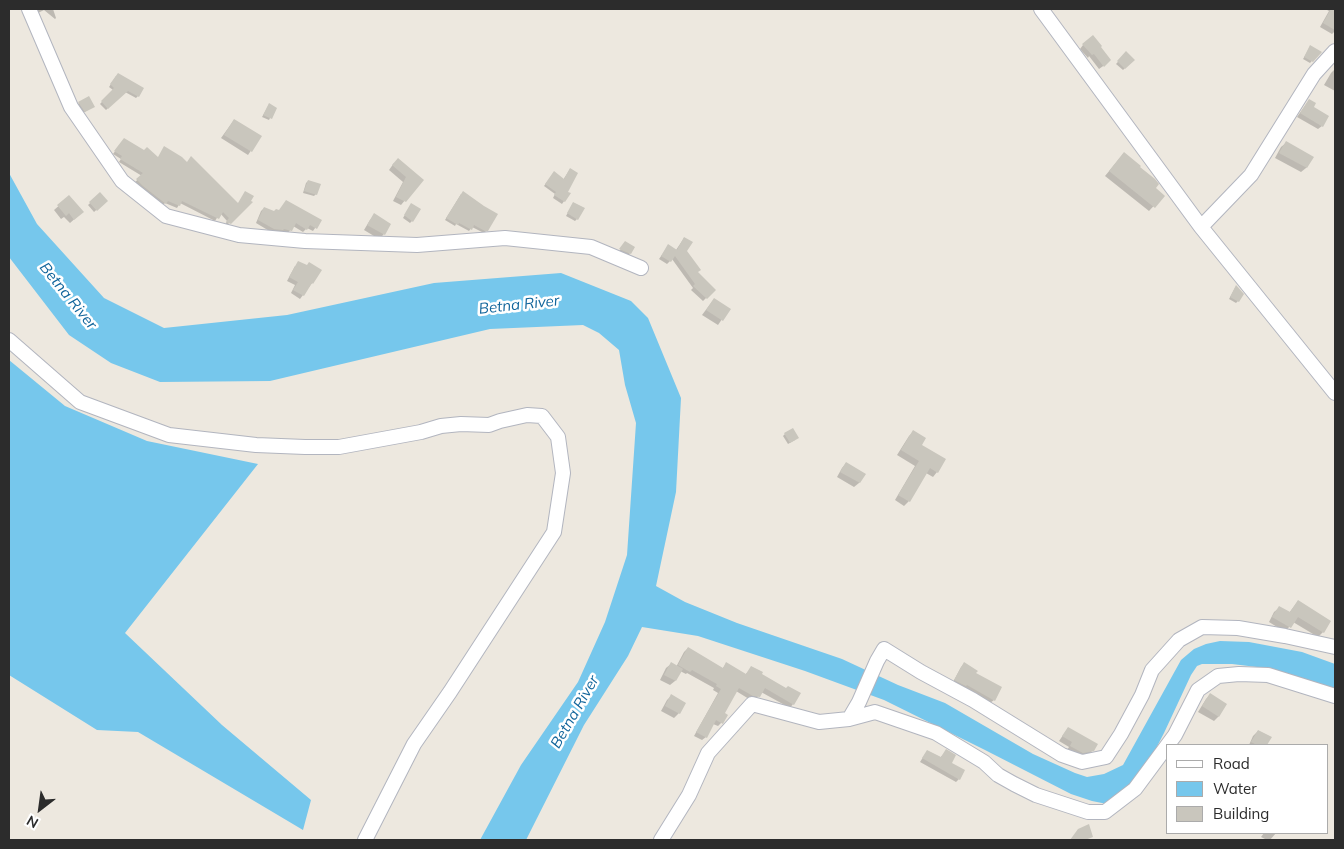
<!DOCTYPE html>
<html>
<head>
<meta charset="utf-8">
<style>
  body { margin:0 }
  #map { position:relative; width:1344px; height:849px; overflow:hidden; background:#ede8df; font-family:Mulish,sans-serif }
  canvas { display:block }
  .frame { position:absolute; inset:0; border:10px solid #2c2c2c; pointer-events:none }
  .legend { position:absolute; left:1166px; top:744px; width:162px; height:90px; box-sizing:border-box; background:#fff; border:1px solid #ababab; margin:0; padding:6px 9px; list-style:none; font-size:15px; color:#2c2c2c }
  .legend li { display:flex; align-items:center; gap:10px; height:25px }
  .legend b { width:25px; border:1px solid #ababab }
  .north { position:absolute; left:15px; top:784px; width:50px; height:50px; -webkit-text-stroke:4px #fff; paint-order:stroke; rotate:210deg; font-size:14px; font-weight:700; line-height:20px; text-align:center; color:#2c2c2c }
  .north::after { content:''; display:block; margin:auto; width:18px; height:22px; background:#2c2c2c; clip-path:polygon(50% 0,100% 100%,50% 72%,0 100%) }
</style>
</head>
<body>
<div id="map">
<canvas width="1344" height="849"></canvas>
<div class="frame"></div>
<ul class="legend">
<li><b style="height:6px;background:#fff"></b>Road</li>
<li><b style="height:14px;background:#76c7ec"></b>Water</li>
<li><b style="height:14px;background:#c9c6bd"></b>Building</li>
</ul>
<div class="north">N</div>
</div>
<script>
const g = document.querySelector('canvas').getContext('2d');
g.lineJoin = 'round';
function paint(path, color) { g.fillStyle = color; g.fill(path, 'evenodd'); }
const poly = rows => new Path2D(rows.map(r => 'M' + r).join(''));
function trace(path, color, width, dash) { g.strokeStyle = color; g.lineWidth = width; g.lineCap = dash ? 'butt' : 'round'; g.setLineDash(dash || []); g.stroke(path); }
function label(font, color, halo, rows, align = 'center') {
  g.font = font + ' Mulish,sans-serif'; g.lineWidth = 5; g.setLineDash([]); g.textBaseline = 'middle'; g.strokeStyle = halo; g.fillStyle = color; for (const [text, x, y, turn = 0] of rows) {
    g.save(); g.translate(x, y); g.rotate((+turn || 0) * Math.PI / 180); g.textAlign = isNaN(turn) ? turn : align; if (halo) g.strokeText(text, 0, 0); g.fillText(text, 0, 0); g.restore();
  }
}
paint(poly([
  [9,173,37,224,104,298,164,328,287,315,434,283,561,273,631,301,648,318,681,398,676,492,656,586,685,602,737,623,842,659,898,685,945,703,1033,754,1075,773,1087,777,1104,774,1123,765,1181,660,1194,649,1206,644,1220,641,1249,642,1302,652,1335,664,1335,689,1265,668,1232,664,1202,664,1197,666,1191,675,1164,733,1147,766,1137,780,1107,804,1092,801,1071,794,985,750,884,700,805,671,698,636,642,627,628,656,584,725,526,840,480,840,521,765,578,682,605,622,627,555,636,423,625,385,619,350,599,333,583,325,490,329,270,381,160,382,111,363,69,335,9,257],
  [9,360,65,406,147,441,258,464,125,633,222,725,311,800,303,830,138,732,97,730,9,675]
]), '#76c7ec');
paint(poly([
  [35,9,53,9,56,18,55,19,44,10,38,13],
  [1325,9,1335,9,1335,31,1332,34,1320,27,1329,11],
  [1083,45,1099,47,1106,64,1099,69,1089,56,1088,58,1080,49],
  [1309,49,1320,52,1310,63,1303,59],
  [1126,53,1133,60,1123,70,1116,64],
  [1335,69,1335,91,1324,85,1331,73],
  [116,76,138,96,136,98,125,92,106,110,100,104,113,90,109,87],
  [1309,100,1322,126,1318,129,1297,117],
  [79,103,91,108,83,113,77,105],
  [269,105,270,118,269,120,262,117],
  [234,120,260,137,248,155,221,138],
  [122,142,158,158,237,204,249,202,251,202,227,225,225,225,227,221,220,213,215,221,180,203,177,208,165,203,163,205,141,188,135,182,142,176,119,162,121,159,113,154],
  [1286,143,1312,157,1306,168,1301,172,1275,158,1281,147],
  [1124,153,1139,167,1154,188,1163,196,1149,211,1105,176],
  [394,163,422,180,401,205,393,201,403,182,389,170],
  [570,169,566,192,569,194,562,204,553,198,555,194,544,186,552,175,563,180],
  [308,181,316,194,314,196,303,193,306,183],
  [100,194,106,201,94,212,88,205],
  [461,194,487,230,485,232,482,232,472,227,469,231,456,224,455,226,445,220],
  [69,197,78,216,70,223,64,217,61,219,54,210],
  [572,205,577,219,575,221,566,216],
  [410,206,412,221,410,223,403,218],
  [264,208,274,213,320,221,313,231,307,228,303,232,293,226,288,233,281,231,279,233,271,232,256,223,261,211],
  [375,215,390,224,384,234,379,239,364,230,370,220],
  [684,238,686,251,697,273,714,290,703,301,691,290,693,288,672,259,667,264,659,259,666,249,676,250],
  [623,245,630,254,628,256,619,252],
  [295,266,320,270,312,283,300,299,291,293,295,285,287,281],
  [1235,288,1238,301,1236,303,1229,299],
  [714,299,729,309,718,325,702,315],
  [913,432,920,445,937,472,933,477,926,473,909,501,904,506,895,500,915,466,897,455,909,436],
  [785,434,795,440,788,444,783,436],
  [846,463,864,474,859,483,854,487,837,477,842,468],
  [1298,601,1323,632,1318,637,1293,622,1285,632,1269,622,1274,612,1279,608,1289,613],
  [688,648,722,669,726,664,745,675,752,667,793,704,790,708,761,692,755,700,749,699,736,691,723,714,723,721,718,726,713,724,706,737,702,740,694,736,718,693,713,690,714,688,687,673,686,674,680,671,675,681,670,685,660,680,666,668,671,664,676,667,684,652],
  [964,664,975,673,994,700,990,703,952,684,961,667],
  [1210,695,1226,704,1218,717,1214,721,1198,712,1206,699],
  [671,696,685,703,679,713,674,718,661,711,667,700],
  [1068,728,1093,750,1089,754,1078,756,1067,750,1069,747,1059,741],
  [1258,731,1270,738,1266,745,1249,745,1253,736],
  [927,751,940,758,946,751,950,763,959,779,956,782,920,762],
  [1264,833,1276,833,1270,840,1267,840,1261,837]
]), '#0003');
paint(poly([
  [1331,9,1335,9,1335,30,1323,23],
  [1093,35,1102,46,1101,47,1111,60,1104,67,1094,54,1092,55,1082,44],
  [1310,45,1322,52,1313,62,1304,57],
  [1126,51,1135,60,1125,69,1117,61],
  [118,73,144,88,139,97,128,91,108,109,101,101,114,88,110,84],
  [89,96,95,107,85,112,78,102],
  [1309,99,1316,103,1314,107,1329,116,1323,127,1300,113],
  [269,103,277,108,272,119,263,115],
  [234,119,262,136,252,152,224,135],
  [124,138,144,150,147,147,158,157,164,146,182,157,187,162,191,156,238,203,245,191,254,196,251,201,253,202,231,224,226,222,229,218,223,212,219,219,182,201,180,206,168,201,166,204,143,186,136,179,143,173,120,159,122,156,114,151],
  [1286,141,1314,157,1307,168,1279,153],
  [1124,152,1141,166,1140,167,1155,179,1159,184,1156,188,1165,196,1155,208,1109,171],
  [398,158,424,180,406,202,396,197,406,177,392,165],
  [570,168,578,173,568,192,571,193,565,202,554,195,556,192,545,184,554,171,564,179],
  [308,180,321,184,317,195,304,191],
  [463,191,484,206,498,214,488,231,485,231,474,225,472,230,459,223,458,225,446,218],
  [100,192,108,201,97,211,89,202],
  [69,195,84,212,74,220,69,213,66,216,57,205],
  [286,200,322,220,317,229,310,225,307,230,296,223,292,231,284,229,283,230,274,229,258,220,264,207,274,211,276,209,279,210],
  [573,202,585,208,578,220,567,213],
  [411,203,421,209,413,222,404,215],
  [374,213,391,224,385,235,367,225],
  [684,237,693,242,687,251,701,270,698,272,716,290,707,299,693,286,695,284,675,256,671,262,661,256,668,244,677,250],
  [625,241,635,247,631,254,619,249],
  [298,261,307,265,309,262,322,270,313,284,312,283,304,296,293,290,298,282,289,277],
  [1236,285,1244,294,1239,302,1230,297],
  [714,298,731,309,723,321,706,310],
  [793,428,799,438,790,443,784,433],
  [913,430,926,438,922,445,946,459,938,473,930,468,910,502,898,495,919,461,901,450],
  [846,462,866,474,860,483,840,472],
  [1298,600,1331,621,1324,633,1298,617,1291,628,1272,617,1279,606,1292,613,1290,612],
  [688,647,723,668,726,662,746,674,751,666,763,672,762,674,786,688,788,686,801,693,794,705,765,688,760,697,753,696,739,688,725,713,728,715,724,722,723,724,716,720,707,738,696,732,721,689,716,686,717,684,692,670,690,672,678,665],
  [671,662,683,669,676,681,664,675],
  [964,662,978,671,976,673,1002,687,995,701,967,685,966,686,954,680],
  [1210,693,1227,704,1219,717,1202,706],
  [671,694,686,703,680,714,665,706],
  [1068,727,1098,744,1094,751,1083,753,1070,746,1072,742,1062,736],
  [1258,730,1272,737,1267,745,1257,745,1251,742],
  [946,749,956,755,952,763,965,770,960,780,922,758,927,750,941,757],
  [1089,824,1093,837,1085,840,1070,840,1078,829]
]), '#c9c6bd');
const street = poly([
  [29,9,71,107,122,181,166,216,239,235,305,241,417,245,505,238,591,247,641,268],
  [1041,9,1201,227,1335,393],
  [1201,227,1251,175,1314,74,1335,51],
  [9,340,80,402,169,435,256,445,305,447,339,447,421,432,441,426,461,424,489,425,500,421,527,415,542,416,558,437,563,473,554,532,450,692,414,744,365,840],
  [849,719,859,702,877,661,884,649,921,672,973,700,1062,755,1082,762,1106,757,1121,734,1142,695,1152,670,1179,640,1202,627,1238,628,1285,636,1335,647],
  [661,840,689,795,708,753,752,704,819,722,849,719,875,712,936,733,984,762,998,775,1014,784,1036,795,1088,812,1105,812,1135,789,1175,735,1198,690,1218,676,1239,674,1268,675,1335,696]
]);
trace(street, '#b2b5bf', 16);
trace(street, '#fff', 14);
label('italic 15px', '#11659b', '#fff', [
  ["Betna River",68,296,51],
  ["Betna River",519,305,-6],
  ["Betna River",575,712,-60]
]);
</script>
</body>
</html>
